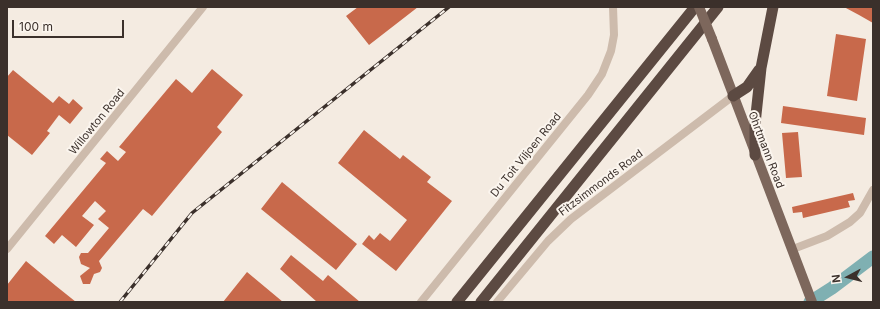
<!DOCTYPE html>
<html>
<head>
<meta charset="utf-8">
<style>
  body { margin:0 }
  #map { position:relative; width:880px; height:309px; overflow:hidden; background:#f4ebe1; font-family:Inter,sans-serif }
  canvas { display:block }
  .frame { position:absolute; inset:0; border:8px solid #3b302b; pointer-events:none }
  .north { position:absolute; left:828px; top:257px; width:40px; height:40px; -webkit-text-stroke:3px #fbf5ee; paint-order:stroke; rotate:263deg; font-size:11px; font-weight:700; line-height:16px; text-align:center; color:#3b302b }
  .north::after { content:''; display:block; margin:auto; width:14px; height:18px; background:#3b302b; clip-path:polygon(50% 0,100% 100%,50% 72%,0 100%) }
  .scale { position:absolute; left:12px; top:20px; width:112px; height:18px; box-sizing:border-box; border:2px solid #3b302b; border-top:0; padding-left:5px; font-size:12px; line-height:14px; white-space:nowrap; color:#3b302b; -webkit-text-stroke:3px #fbf5ee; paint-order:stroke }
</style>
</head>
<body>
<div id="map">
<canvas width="880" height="309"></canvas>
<div class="frame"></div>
<div class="north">N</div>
<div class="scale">100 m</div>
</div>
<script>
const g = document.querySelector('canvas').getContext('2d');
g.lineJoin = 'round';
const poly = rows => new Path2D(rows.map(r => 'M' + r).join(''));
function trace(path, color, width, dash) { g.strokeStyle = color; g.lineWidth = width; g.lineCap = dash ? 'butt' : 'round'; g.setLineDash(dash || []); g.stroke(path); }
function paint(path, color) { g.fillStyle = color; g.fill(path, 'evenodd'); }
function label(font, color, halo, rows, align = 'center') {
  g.font = font + ' Inter,sans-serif'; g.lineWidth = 4; g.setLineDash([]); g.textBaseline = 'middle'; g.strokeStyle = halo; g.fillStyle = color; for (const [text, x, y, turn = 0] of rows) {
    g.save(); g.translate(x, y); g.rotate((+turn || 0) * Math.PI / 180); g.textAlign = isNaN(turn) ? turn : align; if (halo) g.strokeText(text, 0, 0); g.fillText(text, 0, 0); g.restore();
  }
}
trace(poly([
  [810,302,832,288,873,257]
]), '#7fb0b2', 13);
paint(poly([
  [358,7,418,7,369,45,346,16],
  [844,7,873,7,873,23,859,15],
  [836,34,866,39,857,101,827,96],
  [212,69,243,95,217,127,222,132,152,216,143,209,99,261,102,268,100,272,94,274,90,284,83,284,80,276,90,268,81,264,79,257,81,253,88,253,109,228,98,219,106,211,95,201,82,216,94,225,76,247,62,235,54,244,45,236,106,163,100,159,107,151,118,161,126,152,119,147,176,79,192,93],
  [13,70,53,103,59,96,69,104,73,99,83,108,70,124,59,115,47,131,50,133,32,155,7,135,7,77],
  [783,106,866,118,864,135,781,123],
  [364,130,400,159,403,155,431,177,427,182,452,201,396,271,362,244,369,235,374,240,380,233,390,241,407,220,338,163],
  [798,132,802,177,786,178,782,133],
  [282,182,357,244,336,270,261,209],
  [853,193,855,200,848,201,850,207,803,218,802,212,793,213,792,207],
  [291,255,323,281,328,275,360,302,317,302,280,269],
  [26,261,56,286,76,302,7,302,7,285],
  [247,272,283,302,223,302]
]), '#c8694b');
trace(poly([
  [7,249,203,7],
  [793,249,827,236,850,222,860,213,873,190],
  [421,302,588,95,602,74,611,51,614,35,613,7],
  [497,302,548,241,571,219,733,96]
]), '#cdbbac', 8);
trace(poly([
  [712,39,812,302]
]), '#7d675c', 10);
trace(poly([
  [733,96,747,87,759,70],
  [755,155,755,124,761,68,773,7],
  [457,302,695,7],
  [481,302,718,7]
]), '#5c4a42', 11);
const rail = poly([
  [120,302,192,213,449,7]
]);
trace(rail, '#3b302b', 3.5);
trace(rail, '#fbf5ee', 2, [6]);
trace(poly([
  [699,7,712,39]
]), '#7d675c', 10);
label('11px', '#3b302b', '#fbf5ee', [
  ["Willowton Road",97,122,-51],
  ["Ohrtmann Road",766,150,69],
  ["Du Toit Viljoen Road",526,155,-51],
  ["Fitzsimmonds Road",601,183,-37]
]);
</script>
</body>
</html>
